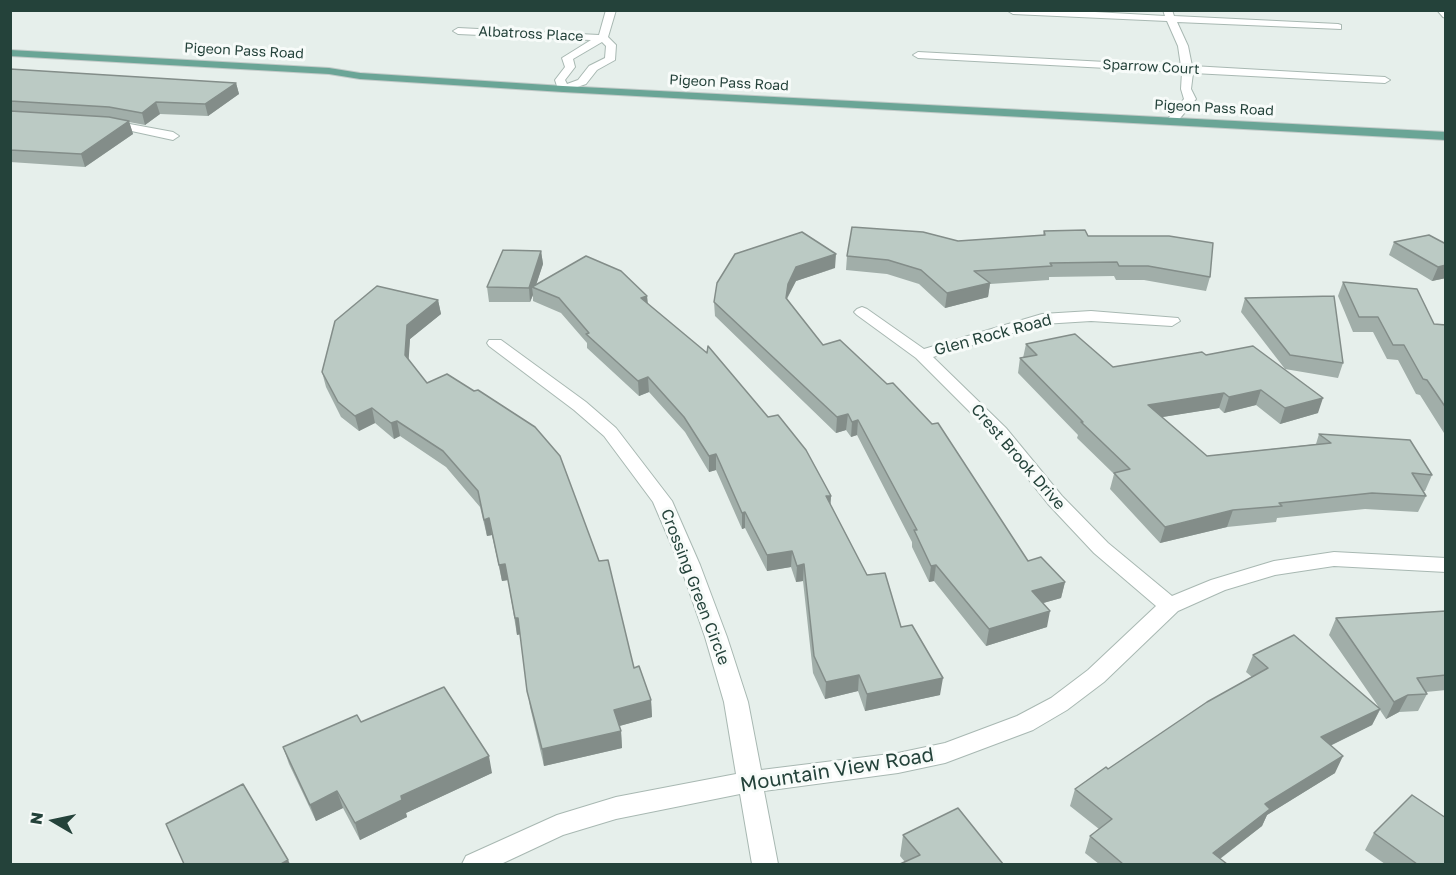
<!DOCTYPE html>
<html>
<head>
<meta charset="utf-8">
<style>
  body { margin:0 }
  #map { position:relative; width:1456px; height:875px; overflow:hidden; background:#e6efeb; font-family:"Golos Text",sans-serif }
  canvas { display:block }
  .frame { position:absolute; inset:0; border:12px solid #24423a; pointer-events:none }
  .north { position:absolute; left:24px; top:791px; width:60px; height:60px; -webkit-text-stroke:4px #f7fbf9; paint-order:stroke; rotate:279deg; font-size:16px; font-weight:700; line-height:24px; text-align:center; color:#24423a }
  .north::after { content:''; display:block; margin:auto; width:21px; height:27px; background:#24423a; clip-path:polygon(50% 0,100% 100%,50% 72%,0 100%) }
</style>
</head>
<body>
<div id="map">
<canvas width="1456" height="875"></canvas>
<div class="frame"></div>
<div class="north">N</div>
</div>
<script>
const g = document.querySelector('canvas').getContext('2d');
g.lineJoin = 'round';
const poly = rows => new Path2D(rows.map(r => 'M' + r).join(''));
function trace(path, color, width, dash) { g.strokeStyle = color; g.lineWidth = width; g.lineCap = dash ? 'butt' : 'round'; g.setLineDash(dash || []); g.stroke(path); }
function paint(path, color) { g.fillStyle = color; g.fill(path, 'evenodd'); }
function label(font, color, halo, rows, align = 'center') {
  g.font = font + ' "Golos Text",sans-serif'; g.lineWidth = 6; g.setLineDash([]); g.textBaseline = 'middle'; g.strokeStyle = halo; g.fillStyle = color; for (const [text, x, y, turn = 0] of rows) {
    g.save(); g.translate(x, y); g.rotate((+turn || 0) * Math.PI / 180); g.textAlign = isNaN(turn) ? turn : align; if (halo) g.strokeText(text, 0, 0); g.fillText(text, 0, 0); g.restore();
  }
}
const minor = poly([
  [606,10,616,10,608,37,616,45,615,60,597,70,586,84,563,92,558,89,555,80,565,67,562,58,591,40,458,34,453,31,458,28,599,35,606,10],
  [602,42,606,46,605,58,589,66,578,80,567,84,565,80,575,67,573,59,602,42],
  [1060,10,1165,16,1163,10,1172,10,1174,16,1338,24,1341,25,1341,29,1177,22,1188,46,1192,66,1385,77,1390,80,1385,83,1193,73,1191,89,1196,99,1176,123,1172,124,1166,121,1184,99,1181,89,1182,72,918,58,913,55,918,52,1181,66,1178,46,1167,21,1013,14,1008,11,1060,10],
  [1437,10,1446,10,1446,18,1443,17,1437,10],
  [108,120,173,132,179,136,173,140,104,125,104,121,108,120],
  [862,307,867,309,924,349,1042,314,1091,311,1178,318,1180,321,1172,326,1091,321,1043,324,933,357,1006,428,1062,496,1108,543,1172,596,1211,580,1274,561,1334,552,1446,558,1446,572,1334,566,1275,575,1225,590,1178,611,1104,682,1067,710,1033,730,945,763,898,773,764,791,778,864,752,864,740,794,616,819,563,835,501,864,462,864,466,856,557,815,616,797,736,774,724,702,705,637,680,565,653,502,604,436,574,410,489,346,487,343,489,340,501,340,586,402,616,428,672,501,700,565,727,637,748,702,761,770,898,753,945,743,1017,716,1051,698,1088,670,1156,606,1094,553,1048,504,994,436,916,358,857,315,854,312,857,309,862,307]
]);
const major = poly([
  [10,50,329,68,360,73,563,86,1446,132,1446,140,563,92,360,79,329,74,10,56,10,50]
]);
trace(minor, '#a8b8b2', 2);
trace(major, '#c2cac8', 2);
paint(minor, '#fff');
paint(major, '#6aa596');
paint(poly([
  [10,69,236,83,239,94,208,116,160,114,145,125,129,122,133,134,85,167,10,162],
  [1044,231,1088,236,1210,277,1206,291,1144,280,1116,280,1114,276,1049,277,1049,280,990,284,988,297,945,308,919,284,887,274,846,270,847,256,958,241,1043,235],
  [1394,242,1446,244,1446,278,1432,281,1389,255],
  [541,251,543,264,536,285,647,296,648,304,831,496,830,504,867,575,901,627,940,695,865,711,858,691,825,699,813,673,803,581,796,582,791,567,767,571,745,528,742,529,716,470,709,472,685,432,649,392,639,396,587,348,587,343,561,313,533,301,533,295,530,302,489,302,487,287],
  [835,268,796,281,787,299,823,345,1028,561,1065,582,1061,598,1043,603,1047,627,986,646,934,581,929,582,912,547,912,542,857,435,851,437,846,430,836,433,715,316,714,302],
  [1343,282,1434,324,1446,325,1446,433,1444,433,1420,395,1416,394,1398,360,1387,359,1373,332,1353,332,1338,296],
  [1245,298,1343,363,1338,378,1285,369,1241,312],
  [438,300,441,314,410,339,408,359,634,668,651,700,652,717,619,726,621,731,622,748,544,766,530,707,520,634,517,635,508,580,502,581,492,535,487,536,480,507,446,467,400,436,394,439,375,423,359,431,341,417,326,387,322,372],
  [1026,344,1113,367,1206,355,1318,413,1280,424,1256,405,1224,413,1219,408,1162,417,1207,456,1316,444,1319,434,1432,475,1425,491,1422,491,1426,496,1418,512,1365,509,1277,518,1276,522,1227,527,1160,543,1110,489,1114,474,1077,438,1078,435,1018,373,1020,358,1023,358],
  [1446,611,1446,690,1426,692,1427,694,1418,711,1399,712,1386,719,1380,710,1372,725,1330,746,1335,773,1267,815,1262,826,1220,859,1227,864,1099,864,1085,853,1090,836,1099,829,1070,806,1075,789,1108,769,1252,677,1246,672,1253,655,1378,706,1329,635,1336,618],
  [361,722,492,773,406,813,407,817,360,840,343,808,316,821,289,764,283,747],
  [1374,833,1446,864,1385,864,1365,850],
  [903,835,1003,864,905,862,900,856]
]), '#a1aea9');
paint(poly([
  [236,83,239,94,208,116,205,104],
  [156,102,160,114,145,125,142,113],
  [129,121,133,134,85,167,81,154],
  [541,251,543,264,535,288,532,287,533,295,530,302,529,288],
  [836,254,835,268,796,281,787,298,785,312,788,284,796,267],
  [1446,265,1446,278,1432,281,1438,267],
  [990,283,988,297,945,308,947,293],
  [647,296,648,311,641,298],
  [438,300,441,314,410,339,408,370,405,355,407,325],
  [648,377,649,392,639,396,638,381],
  [1261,390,1256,405,1224,413,1229,397],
  [1224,393,1219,408,1144,420,1148,405],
  [1323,398,1318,413,1280,424,1285,408],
  [372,408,375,423,359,431,355,416],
  [848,414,846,430,836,433,837,417],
  [858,420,857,435,851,437,852,422],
  [397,421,400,436,394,439,391,423],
  [716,454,716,470,709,472,709,456],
  [826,496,831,496,830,512],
  [1233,510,1227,527,1160,543,1165,527],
  [745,512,745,528,742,529,742,513],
  [489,518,492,535,487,536,484,520],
  [792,551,791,567,767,571,767,555],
  [505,564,508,580,502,581,499,565],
  [804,564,803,581,796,582,797,566],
  [936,565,934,581,929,582,931,566],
  [1065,582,1061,598,1029,607,1032,591],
  [1050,611,1047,627,986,646,989,629],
  [515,618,518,618,521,634,517,635],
  [859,675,858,691,825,699,826,682],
  [943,678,940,695,865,711,867,694],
  [1408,695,1399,712,1386,719,1394,702],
  [651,700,652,717,616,727,614,710],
  [1380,709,1372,725,1313,754,1321,737],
  [621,731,622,748,544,766,542,749],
  [489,756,492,773,406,813,407,817,360,840,355,823,401,796],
  [1343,756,1335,773,1267,815,1262,826,1213,864,1213,853,1265,804],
  [337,791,343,808,316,821,310,805],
  [288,860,290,864,281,864]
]), '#838d89');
const building = poly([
  [10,69,236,83,205,104,156,102,142,113,109,107,10,101,10,69],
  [10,111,109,117,129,121,81,154,10,150,10,111],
  [852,227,923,232,958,241,1045,235,1044,231,1085,230,1088,236,1169,236,1213,243,1210,277,1148,266,1119,266,1117,262,1050,263,1052,266,974,271,990,283,947,293,921,270,888,260,847,256,852,227],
  [802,232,836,254,796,267,788,284,786,298,823,345,840,340,887,384,893,383,932,424,938,423,1028,561,1041,557,1065,582,1032,591,1050,611,989,629,936,565,931,566,914,530,917,530,858,420,852,422,848,414,837,417,714,302,717,283,735,254,802,232],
  [1429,235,1446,244,1446,265,1438,267,1394,242,1429,235],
  [503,250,541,251,529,288,487,287,503,250],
  [586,256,621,271,647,296,641,298,707,353,708,346,768,417,778,415,806,450,831,496,826,496,867,575,885,573,901,627,912,625,943,678,867,694,859,675,826,682,814,656,804,564,797,566,792,551,767,555,745,512,742,513,716,454,709,456,684,417,648,377,638,381,586,334,589,333,559,298,532,287,586,256],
  [1343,282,1417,289,1434,324,1446,325,1446,408,1427,380,1423,379,1404,345,1393,345,1378,317,1359,317,1343,282],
  [377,286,438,300,407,325,405,355,427,383,447,374,474,391,478,390,535,427,560,456,599,561,608,560,634,668,639,666,651,700,614,710,621,731,542,749,527,691,518,618,515,618,505,564,499,565,489,518,484,520,478,491,443,451,397,421,391,423,372,408,355,416,338,402,322,372,335,321,377,286],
  [1334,296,1343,363,1290,355,1245,298,1334,296],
  [1075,334,1113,367,1202,352,1206,355,1253,346,1323,398,1285,408,1261,390,1229,397,1224,393,1148,405,1207,456,1331,443,1319,434,1410,440,1432,475,1412,473,1426,496,1372,493,1279,503,1282,506,1233,510,1165,527,1114,473,1130,469,1081,422,1083,422,1020,358,1037,355,1026,344,1075,334],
  [1446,611,1446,675,1417,678,1427,694,1408,695,1394,702,1336,618,1446,611],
  [1294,635,1380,709,1321,737,1343,756,1265,804,1270,809,1213,853,1227,864,1123,864,1090,836,1112,819,1075,789,1106,767,1108,769,1207,702,1268,668,1253,655,1294,635],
  [444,687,489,756,401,796,402,800,355,823,337,791,310,805,283,747,357,715,361,722,444,687],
  [243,784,288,860,281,864,184,864,166,824,243,784],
  [1412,795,1446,818,1446,864,1417,864,1374,833,1412,795],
  [958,808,1003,864,900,864,920,855,903,835,958,808]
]);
paint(building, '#bbcac4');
trace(building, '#838d89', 1.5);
label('14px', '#24423a', '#f7fbf9', [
  ["Albatross Place",531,34,3],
  ["Pigeon Pass Road",244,51,3],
  ["Sparrow Court",1151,67,3],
  ["Pigeon Pass Road",729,83,3],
  ["Pigeon Pass Road",1214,108,3]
]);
label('16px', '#24423a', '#f7fbf9', [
  ["Glen Rock Road",993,335,-15],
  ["Crest Brook Drive",1018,457,49],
  ["Crossing Green Circle",695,587,69]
]);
label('20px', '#24423a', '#f7fbf9', [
  ["Mountain View Road",837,770,-9]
]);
</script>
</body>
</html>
